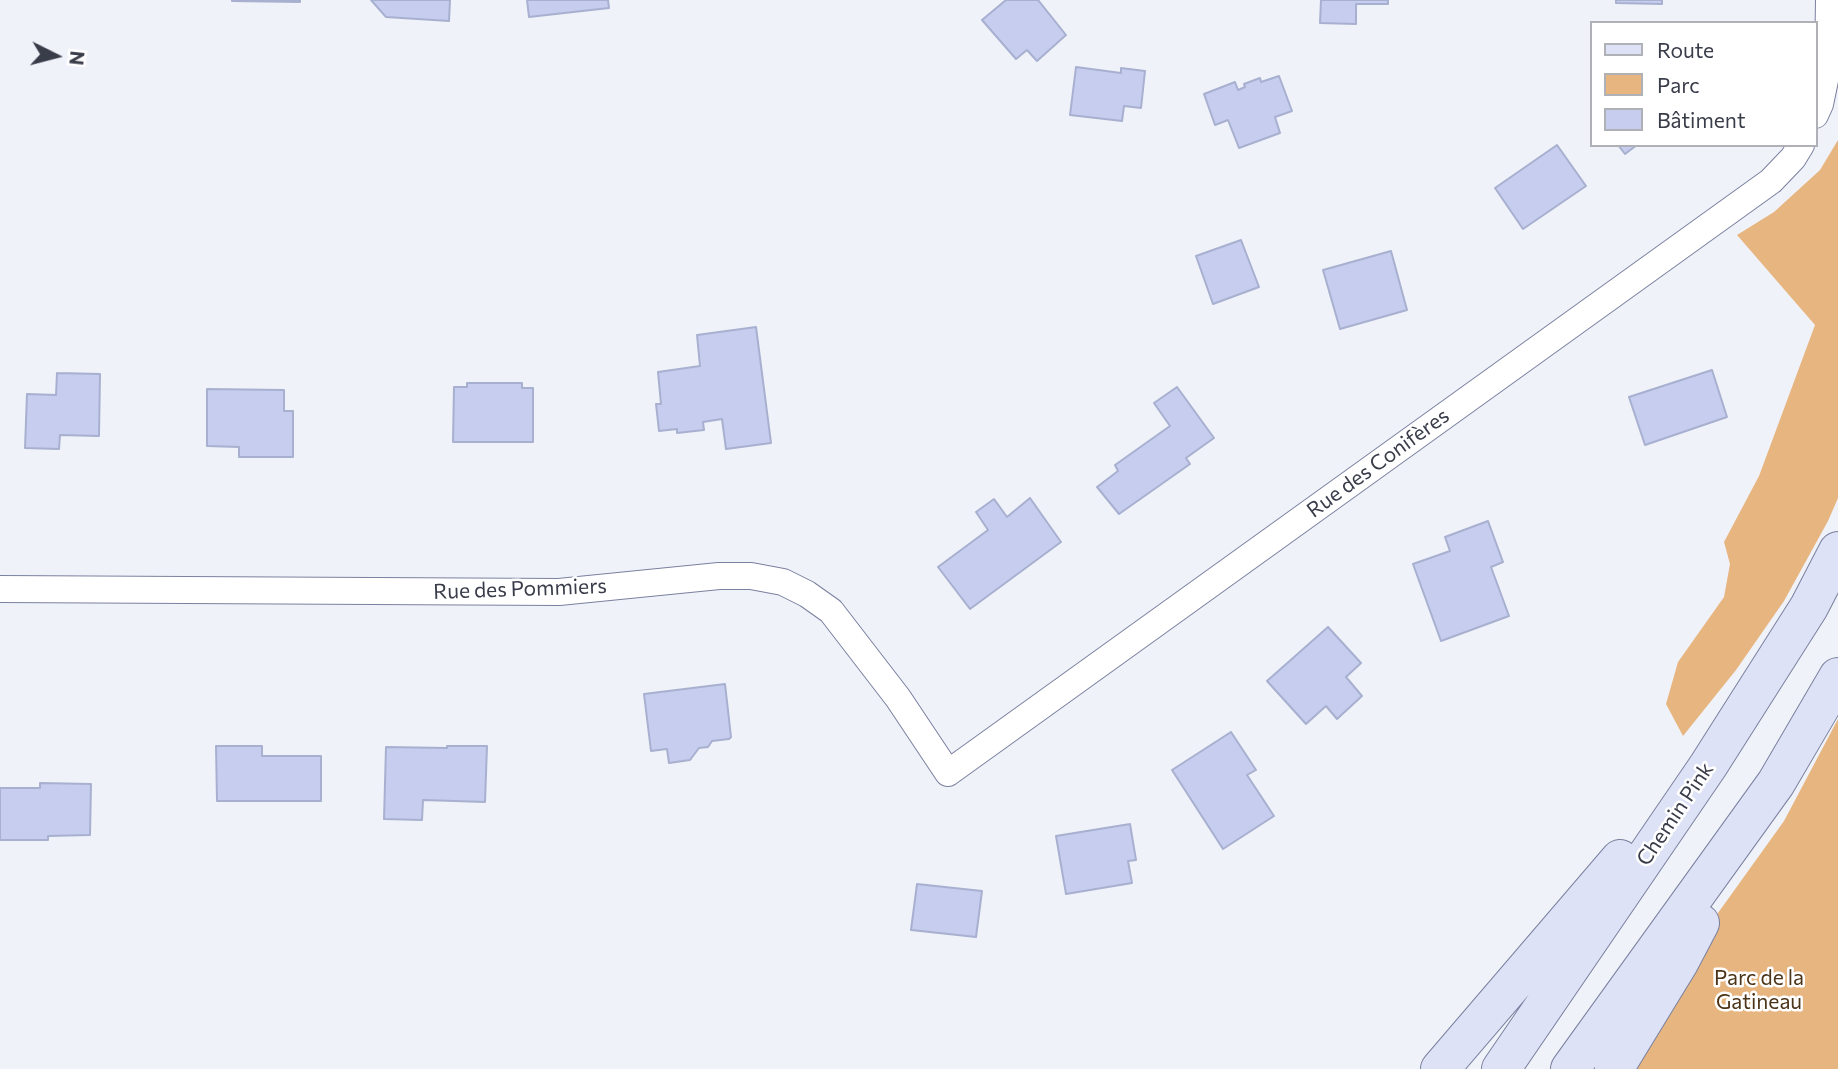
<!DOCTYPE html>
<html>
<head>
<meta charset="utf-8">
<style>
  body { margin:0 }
  #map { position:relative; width:1838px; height:1069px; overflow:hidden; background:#f0f2f9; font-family:Commissioner,sans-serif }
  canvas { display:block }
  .legend { position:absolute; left:1590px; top:21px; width:228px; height:126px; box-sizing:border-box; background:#fff; border:2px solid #b0b1b6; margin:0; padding:9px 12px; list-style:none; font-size:21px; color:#393c49 }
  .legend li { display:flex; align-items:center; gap:14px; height:35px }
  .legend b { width:35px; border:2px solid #b0b1b6 }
  .north { position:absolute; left:21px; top:21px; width:70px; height:70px; -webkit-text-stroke:5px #fff; paint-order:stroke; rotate:96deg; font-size:19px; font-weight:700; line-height:28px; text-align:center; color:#393c49 }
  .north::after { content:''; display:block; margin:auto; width:24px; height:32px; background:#393c49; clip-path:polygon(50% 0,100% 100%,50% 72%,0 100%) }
</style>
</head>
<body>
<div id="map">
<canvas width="1838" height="1069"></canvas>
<ul class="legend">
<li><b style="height:9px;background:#dee2f6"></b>Route</li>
<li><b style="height:19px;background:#e7b580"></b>Parc</li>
<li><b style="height:19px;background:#c6cdee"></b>Bâtiment</li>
</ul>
<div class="north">N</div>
</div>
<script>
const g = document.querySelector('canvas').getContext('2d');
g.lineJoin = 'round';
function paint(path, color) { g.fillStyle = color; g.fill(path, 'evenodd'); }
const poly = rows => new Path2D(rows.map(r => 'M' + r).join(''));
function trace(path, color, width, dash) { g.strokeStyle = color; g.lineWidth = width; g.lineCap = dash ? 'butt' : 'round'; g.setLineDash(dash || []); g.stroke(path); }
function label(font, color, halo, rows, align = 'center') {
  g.font = font + ' Commissioner,sans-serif'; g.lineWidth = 5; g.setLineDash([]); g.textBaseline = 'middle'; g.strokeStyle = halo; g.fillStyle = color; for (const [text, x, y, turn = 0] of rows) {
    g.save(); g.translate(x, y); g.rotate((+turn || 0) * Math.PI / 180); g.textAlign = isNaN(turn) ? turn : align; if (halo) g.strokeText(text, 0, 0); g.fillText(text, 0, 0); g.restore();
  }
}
paint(poly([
  [1838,140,1838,498,1828,521,1784,601,1736,670,1683,736,1666,704,1678,662,1724,597,1730,564,1724,542,1759,476,1815,325,1737,235,1774,212,1820,170],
  [1838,719,1838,1069,1606,1069,1784,821]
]), '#e7b580');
const building = poly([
  [232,0,300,0,300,2,232,1,232,0],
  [371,0,450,0,449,21,386,17,371,0],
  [527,0,608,0,609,8,529,17,527,0],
  [1006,0,1038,0,1066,35,1037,61,1027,50,1016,59,982,20,1006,0],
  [1321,0,1388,0,1388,4,1356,4,1356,24,1320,23,1321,0],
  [1616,0,1662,0,1662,4,1616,3,1616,0],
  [1076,67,1121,73,1121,68,1145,71,1141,108,1124,106,1122,121,1070,115,1076,67],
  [1279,76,1292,111,1275,117,1280,133,1239,148,1228,120,1215,125,1204,94,1235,82,1238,90,1245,87,1244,84,1260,78,1261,82,1279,76],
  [1557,145,1586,186,1523,229,1495,188,1557,145],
  [1618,145,1637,145,1625,154,1618,145],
  [1241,240,1259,287,1213,304,1196,256,1241,240],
  [1391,251,1407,310,1340,329,1323,270,1391,251],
  [756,327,771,443,726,449,722,419,703,422,704,430,677,433,677,429,659,431,656,404,661,404,658,372,700,366,697,335,756,327],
  [1712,370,1727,417,1645,445,1629,397,1712,370],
  [57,373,100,374,99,436,60,435,59,449,25,448,27,394,56,395,57,373],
  [467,383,522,383,522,388,533,388,533,442,453,442,454,387,467,387,467,383],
  [1177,387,1214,438,1186,458,1190,464,1119,514,1097,487,1118,471,1115,465,1170,426,1154,403,1177,387],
  [207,389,284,390,284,411,293,411,293,457,239,457,239,447,207,446,207,389],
  [1030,498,1061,542,970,609,938,567,988,530,976,512,994,499,1007,517,1030,498],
  [1488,521,1503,562,1491,567,1509,616,1441,641,1413,564,1450,551,1445,537,1488,521],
  [1328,627,1361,663,1346,677,1362,696,1337,719,1326,706,1306,724,1267,681,1328,627],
  [725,684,731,737,729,739,712,741,708,747,699,748,690,760,669,763,667,749,651,751,644,694,725,684],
  [1231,732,1256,770,1247,775,1274,816,1223,849,1172,770,1231,732],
  [216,746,262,746,262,756,321,756,321,801,217,801,216,746],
  [447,746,487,746,485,802,423,800,422,820,384,819,386,747,447,748,447,746],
  [40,783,91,784,90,835,48,836,48,840,0,840,0,788,40,788,40,783],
  [1130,824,1136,860,1128,861,1132,883,1066,894,1056,836,1130,824],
  [917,884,982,891,976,937,911,930,917,884]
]);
paint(building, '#c6cdee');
trace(building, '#a8b0d0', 2);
const minor = poly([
  [1815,115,1820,104,1828,66,1829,0],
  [0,589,559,592,719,576,751,576,783,582,807,594,831,611,898,698,948,773,1771,181,1793,158,1801,145]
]);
const secondary = poly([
  [1440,1069,1620,859],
  [1501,1069,1708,766,1809,607,1838,551],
  [1570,1069,1776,783,1838,677],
  [1614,1069,1680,961,1700,923]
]);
trace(minor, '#7a809f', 28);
trace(secondary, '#7a809f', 40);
trace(minor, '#fff', 26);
trace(secondary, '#dee2f6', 38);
label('21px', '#393c49', '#fff', [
  ["Rue des Conifères",1378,463,-36],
  ["Rue des Pommiers",520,589,-2],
  ["Chemin Pink",1675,814,-56]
]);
label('21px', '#4c3419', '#fff', [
  ["Parc de la",1759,978],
  ["Gatineau",1759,1002]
]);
</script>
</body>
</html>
